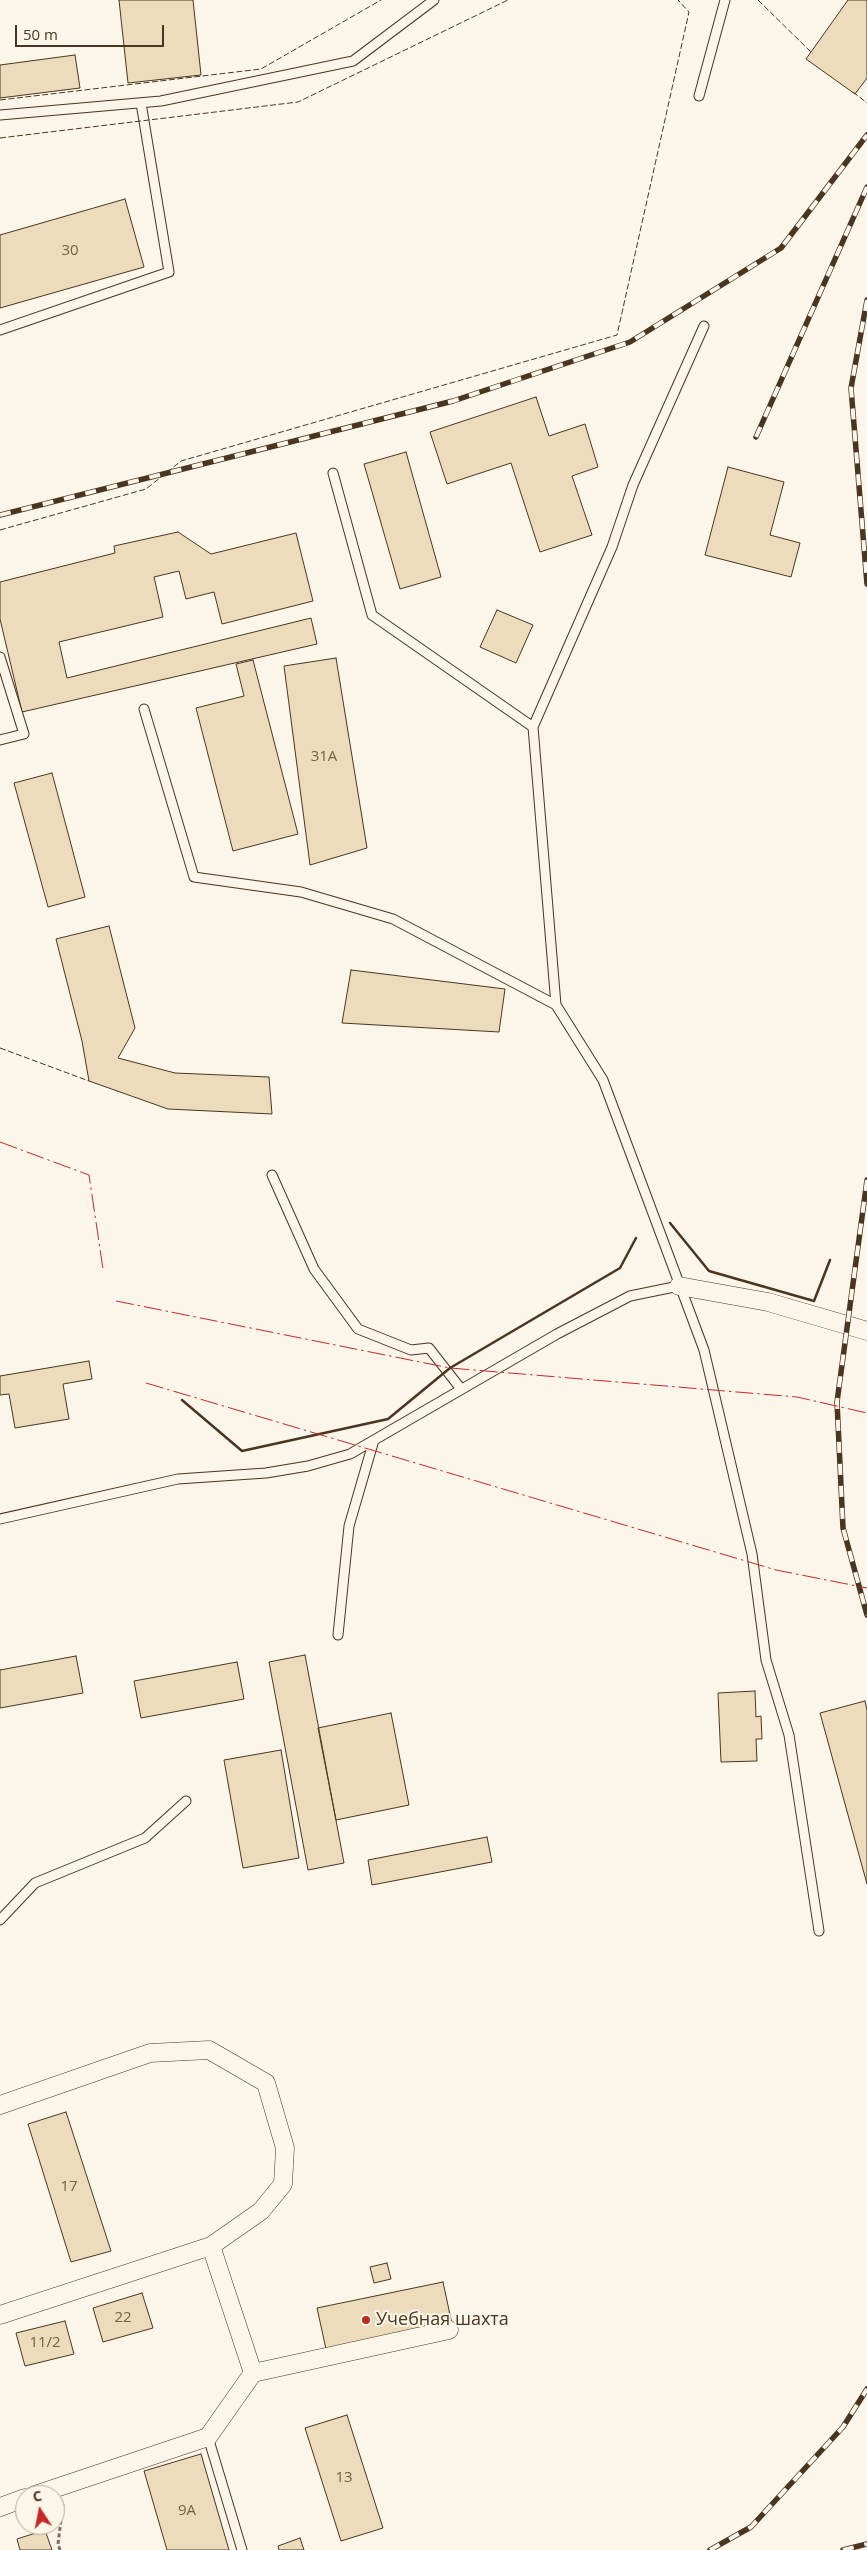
<!DOCTYPE html>
<html>
<head>
<meta charset="utf-8">
<style>
  body { margin:0 }
  #map { position:relative; width:867px; height:2550px; overflow:hidden; background:#fbf6e9; font-family:"Open Sans",sans-serif }
  canvas { display:block }
  .north { position:absolute; left:15px; top:2485px; width:50px; height:50px; box-sizing:border-box; background:#fbf6e9; border:1px solid #b4a999; border-radius:50%; rotate:349deg; font-size:14px; font-weight:700; line-height:20px; text-align:center; color:#4a3520 }
  .north::after { content:''; display:block; margin:auto; width:18px; height:22px; background:#c62828; clip-path:polygon(50% 0,100% 100%,50% 72%,0 100%) }
  .scale { position:absolute; left:15px; top:25px; width:149px; height:22px; box-sizing:border-box; border:2px solid #4a3520; border-top:0; padding-left:6px; font-size:15px; line-height:18px; white-space:nowrap; color:#4a3520; -webkit-text-stroke:4px #fbf6e9; paint-order:stroke }
</style>
</head>
<body>
<div id="map">
<canvas width="867" height="2550"></canvas>
<div class="north">С</div>
<div class="scale">50 m</div>
</div>
<script>
const g = document.querySelector('canvas').getContext('2d');
g.lineJoin = 'round';
function paint(path, color) { g.fillStyle = color; g.fill(path, 'evenodd'); }
const poly = rows => new Path2D(rows.map(r => 'M' + r).join(''));
function trace(path, color, width, dash) { g.strokeStyle = color; g.lineWidth = width; g.lineCap = dash ? 'butt' : 'round'; g.setLineDash(dash || []); g.stroke(path); }
function label(font, color, halo, rows, align = 'center') {
  g.font = font + ' "Open Sans",sans-serif'; g.lineWidth = 4; g.setLineDash([]); g.textBaseline = 'middle'; g.strokeStyle = halo; g.fillStyle = color; for (const [text, x, y, turn = 0] of rows) {
    g.save(); g.translate(x, y); g.rotate((+turn || 0) * Math.PI / 180); g.textAlign = isNaN(turn) ? turn : align; if (halo) g.strokeText(text, 0, 0); g.fillText(text, 0, 0); g.restore();
  }
}
const building = poly([
  [119,0,193,0,201,75,128,83,119,0],
  [848,0,867,0,867,78,855,94,806,59,848,0],
  [75,55,80,88,0,98,0,65,75,55],
  [125,199,144,267,0,308,0,235,125,199],
  [536,397,549,436,585,424,598,467,572,476,592,535,540,552,511,463,447,484,430,432,536,397],
  [406,452,441,577,400,589,364,464,406,452],
  [728,467,784,482,770,535,800,543,791,577,705,555,728,467],
  [178,532,211,554,296,533,313,601,222,624,214,592,186,599,179,571,154,577,163,617,59,642,67,678,311,618,317,644,22,712,0,619,0,582,115,553,114,546,178,532],
  [497,610,533,625,516,663,480,647,497,610],
  [336,658,367,848,310,865,284,666,336,658],
  [253,660,298,834,233,851,196,708,244,696,236,664,253,660],
  [52,773,85,897,48,907,14,783,52,773],
  [109,926,135,1028,118,1058,175,1073,269,1077,272,1114,168,1109,89,1081,82,1041,56,939,109,926],
  [351,970,505,989,499,1032,342,1023,351,970],
  [89,1361,92,1379,63,1384,69,1419,15,1428,9,1394,0,1395,0,1376,89,1361],
  [305,1655,344,1863,308,1870,269,1662,305,1655],
  [76,1656,83,1693,0,1708,0,1670,76,1656],
  [237,1662,244,1699,141,1718,134,1681,237,1662],
  [755,1691,756,1717,761,1716,762,1739,756,1739,757,1761,721,1762,718,1693,755,1691],
  [865,1701,867,1710,867,1884,820,1713,865,1701],
  [391,1713,409,1805,336,1820,318,1728,391,1713],
  [281,1750,299,1858,243,1868,224,1760,281,1750],
  [487,1837,492,1862,372,1885,368,1860,487,1837],
  [66,2112,111,2251,71,2262,28,2124,66,2112],
  [387,2263,391,2279,374,2283,370,2267,387,2263],
  [443,2282,452,2324,326,2349,317,2308,443,2282],
  [142,2293,153,2328,103,2342,93,2308,142,2293],
  [65,2321,74,2354,25,2366,16,2333,65,2321],
  [347,2415,383,2528,341,2541,305,2428,347,2415],
  [201,2454,229,2550,167,2550,144,2471,201,2454],
  [45,2530,52,2550,20,2550,17,2539,45,2530],
  [300,2538,304,2550,279,2550,278,2546,300,2538]
]);
paint(building, '#ecdcbc');
trace(building, '#4a3520', 1);
const lane = poly([
  [699,96,725,0],
  [0,115,161,101,353,61,434,0],
  [704,326,633,485,612,547,533,727,556,1005,603,1080,704,1350,752,1554,766,1660,789,1735,819,1931],
  [0,330,169,272,141,103],
  [333,473,372,615,533,727],
  [0,657,24,734,0,740],
  [144,709,194,877,301,892,393,919,556,1005],
  [272,1175,314,1269,358,1329,411,1350,429,1348,461,1389],
  [0,1519,178,1479,266,1473,308,1466,350,1454,557,1334,630,1296,679,1286],
  [338,1635,349,1526,374,1440],
  [0,1920,35,1883,145,1838,186,1801],
  [208,2437,242,2550]
]);
const street = poly([
  [679,1286,768,1302,867,1331],
  [0,2105,150,2053,209,2050,266,2083,285,2148,283,2184,261,2211,211,2246,0,2315],
  [211,2246,253,2373],
  [35,2495,208,2437,253,2373,449,2330],
  [0,2507,25,2498]
]);
trace(lane, '#4a3520', 11);
trace(street, '#4a3520', 19);
trace(poly([
  [60,2550,58,2544,63,2504]
]), '#7f6f5c', 3, [4, 2.5]);
trace(lane, '#fbf6e9', 9);
trace(street, '#fbf6e9', 18);
const rail = poly([
  [867,300,851,388,867,584],
  [756,437,867,187],
  [0,515,453,401,630,342,781,248,867,135],
  [867,1180,837,1402,843,1528,867,1615],
  [710,2550,751,2527,843,2427,867,2389],
  [843,2550,867,2544]
]);
trace(rail, '#4a3520', 5.5);
trace(rail, '#fbf6e9', 4, [11]);
trace(poly([
  [758,0,813,54],
  [853,92,867,103],
  [0,100,261,69,381,0],
  [0,138,298,102,508,0],
  [0,530,146,489,181,461,617,335,689,12,678,0],
  [0,1048,89,1081]
]), '#4a3520', 1, [6, 2.5]);
trace(poly([
  [670,1223,709,1271,814,1301,830,1260],
  [182,1400,242,1451,388,1419,450,1368,620,1268,636,1238]
]), '#4a3520', 2.5);
trace(poly([
  [0,1142,89,1175,103,1269],
  [116,1301,450,1368,797,1397,867,1413],
  [146,1383,776,1570,867,1588]
]), '#c62828', 1, [18, 4, 2.5, 4]);
for (const [x, y, r, color] of [
  [366,2320,5,"#c62828"]
]) { const dot = new Path2D(); dot.arc(x, y, r, 0, 2 * Math.PI); g.fillStyle = color; g.fill(dot); trace(dot, '#fbf6e9', 2); }
label('15px', '#725f47', null, [
  ["30",70,251],
  ["31А",324,757],
  ["17",69,2187],
  ["22",123,2318],
  ["11/2",45,2343],
  ["13",344,2478],
  ["9А",187,2511]
]);
label('18px', '#4a3520', '#fbf6e9', [
  ["Учебная шахта",376,2320]
], 'left');
</script>
</body>
</html>
